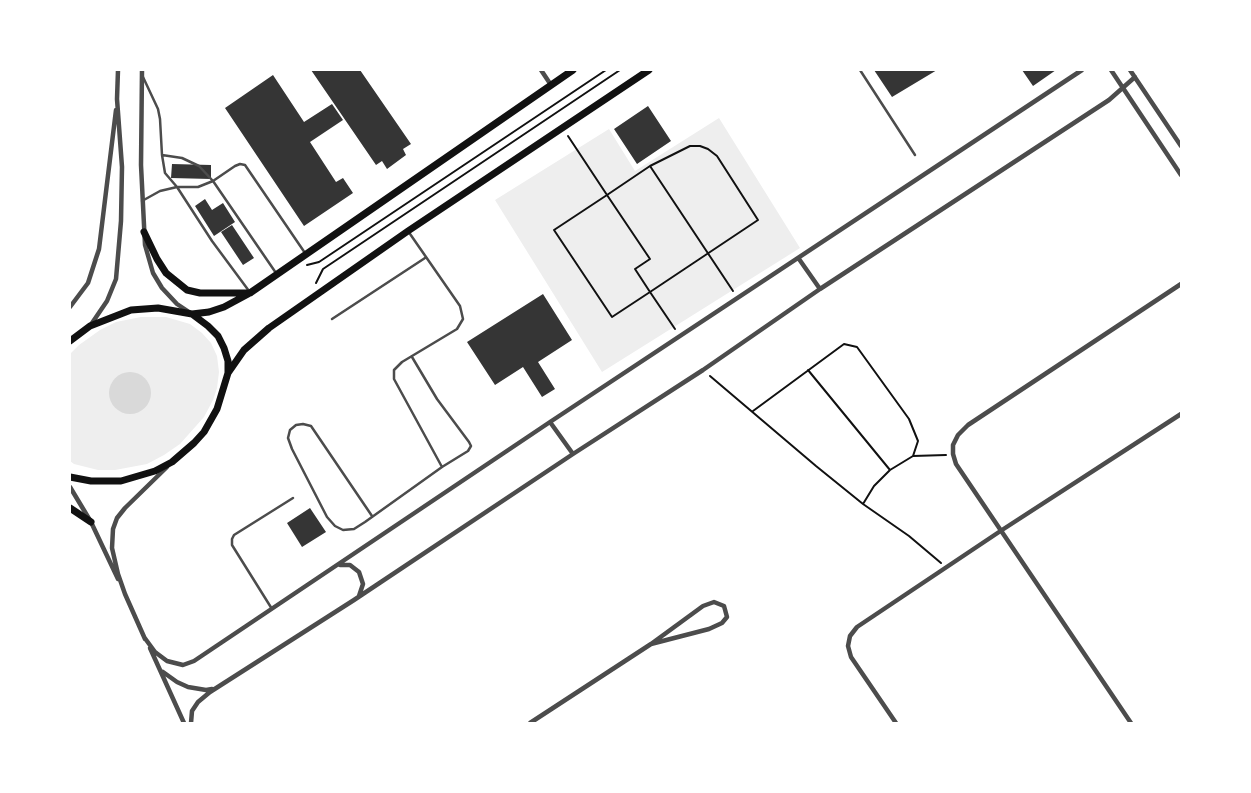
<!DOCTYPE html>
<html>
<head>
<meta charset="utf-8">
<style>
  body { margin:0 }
  #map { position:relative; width:1251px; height:793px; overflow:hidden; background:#fff; font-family:"Asap Condensed",sans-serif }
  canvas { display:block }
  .frame { position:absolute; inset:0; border:71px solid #fff; pointer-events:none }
</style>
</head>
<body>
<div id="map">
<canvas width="1251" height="793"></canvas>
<div class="frame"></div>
</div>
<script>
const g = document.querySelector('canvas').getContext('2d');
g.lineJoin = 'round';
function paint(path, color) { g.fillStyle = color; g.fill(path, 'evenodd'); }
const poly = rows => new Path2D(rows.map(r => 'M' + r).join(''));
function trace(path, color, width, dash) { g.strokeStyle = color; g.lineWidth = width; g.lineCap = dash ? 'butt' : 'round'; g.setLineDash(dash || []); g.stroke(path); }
paint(poly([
  [719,118,800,248,602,372,495,200,609,129,635,171],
  [141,317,166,317,190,324,202,333,211,343,217,356,219,372,217,388,213,400,204,417,180,444,164,455,147,464,115,470,98,470,74,464,70,461,70,354,79,345,100,330,116,322]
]), '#eee');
paint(poly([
  '109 393a21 21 0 1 1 42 0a21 21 0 1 1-42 0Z'
]), '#d9d9d9');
paint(poly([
  [311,70,360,70,411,144,403,149,406,155,387,169,382,161,376,165],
  [874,70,937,70,892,97],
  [1022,70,1056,70,1033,86],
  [273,75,304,122,332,104,343,120,310,142,336,182,343,178,353,193,304,226,225,108],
  [648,106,671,141,637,164,614,129],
  [172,164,211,165,211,179,171,178],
  [205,199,212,210,223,203,235,222,214,236,195,206],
  [232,225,254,258,243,265,221,232],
  [543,294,572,340,538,362,555,389,542,397,523,367,495,385,467,342],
  [310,508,326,532,302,547,287,523]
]), '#353535');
trace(poly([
  [568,136,607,195,554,230,612,317,650,292,758,220,717,156,708,149,700,146,690,146,650,166,607,195,650,259,635,269,650,292,675,329],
  [650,166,733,291],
  [307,265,319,262,606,70],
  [316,283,323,269,620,70],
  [808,370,890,470],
  [710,376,816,466,863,504,909,536,941,563],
  [753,411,844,344,857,347,909,419,918,441,913,456],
  [863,504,874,486,890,470,913,456,946,455]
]), '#111', 2);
trace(poly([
  [860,70,915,155],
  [143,77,158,109,160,119,162,155,182,158,199,166,213,181,276,273],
  [162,155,165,173,177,187,212,241,249,291],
  [142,201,160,191,177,187,198,187,213,181,235,166,240,164,245,165,305,253],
  [332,319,425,258],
  [412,357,437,399,469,442,471,446,468,451,442,467],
  [372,516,311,426,303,424,296,425,290,430,288,438,292,449,327,517,335,526,343,530,354,529,365,522,442,467,394,379,394,370,402,362,457,329,463,319,460,306,408,231],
  [272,609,232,545,232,539,234,535,293,498]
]), '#4c4c4c', 2.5);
trace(poly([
  [142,70,141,165,145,245,153,273,162,288,177,304,189,312],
  [541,70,551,85],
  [1111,70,1181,175],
  [1130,70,1181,146],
  [799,259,820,289],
  [70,307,88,283,99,249,116,110],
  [90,326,107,301,116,279,121,221,122,167,117,99,118,70],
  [550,422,573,454],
  [70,487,91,522,118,579],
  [340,565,350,565,359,572,363,584,359,596],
  [144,637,155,652,167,661,183,665,194,661,550,422,1082,70],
  [145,639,125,594,118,574,112,548,113,529,117,518,125,508,167,467],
  [150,648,184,723],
  [163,672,177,682,188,687,206,690,212,689],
  [191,723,192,711,198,702,210,692,354,600,573,454,703,370,820,289,1109,100,1135,77],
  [530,723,651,644,703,606,714,602,724,606,727,617,722,623,709,629,651,644],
  [896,723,851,657,848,646,850,636,857,627,1002,530,1181,414],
  [1131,723,956,464,953,454,953,445,958,435,968,425,1181,284]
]), '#4c4c4c', 4.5);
trace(poly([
  [144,232,157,259,166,273,187,290,200,293,250,293],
  [192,314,209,312,224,307,250,293,573,70],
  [70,341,90,326,131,310,158,308,192,314,208,326,218,336,224,348,228,361,228,373,217,409,204,432,194,443,172,462,155,471,121,481,91,481,70,477],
  [228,373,244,350,269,328,408,231,649,70],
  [70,508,91,522]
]), '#111', 7);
</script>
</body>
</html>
